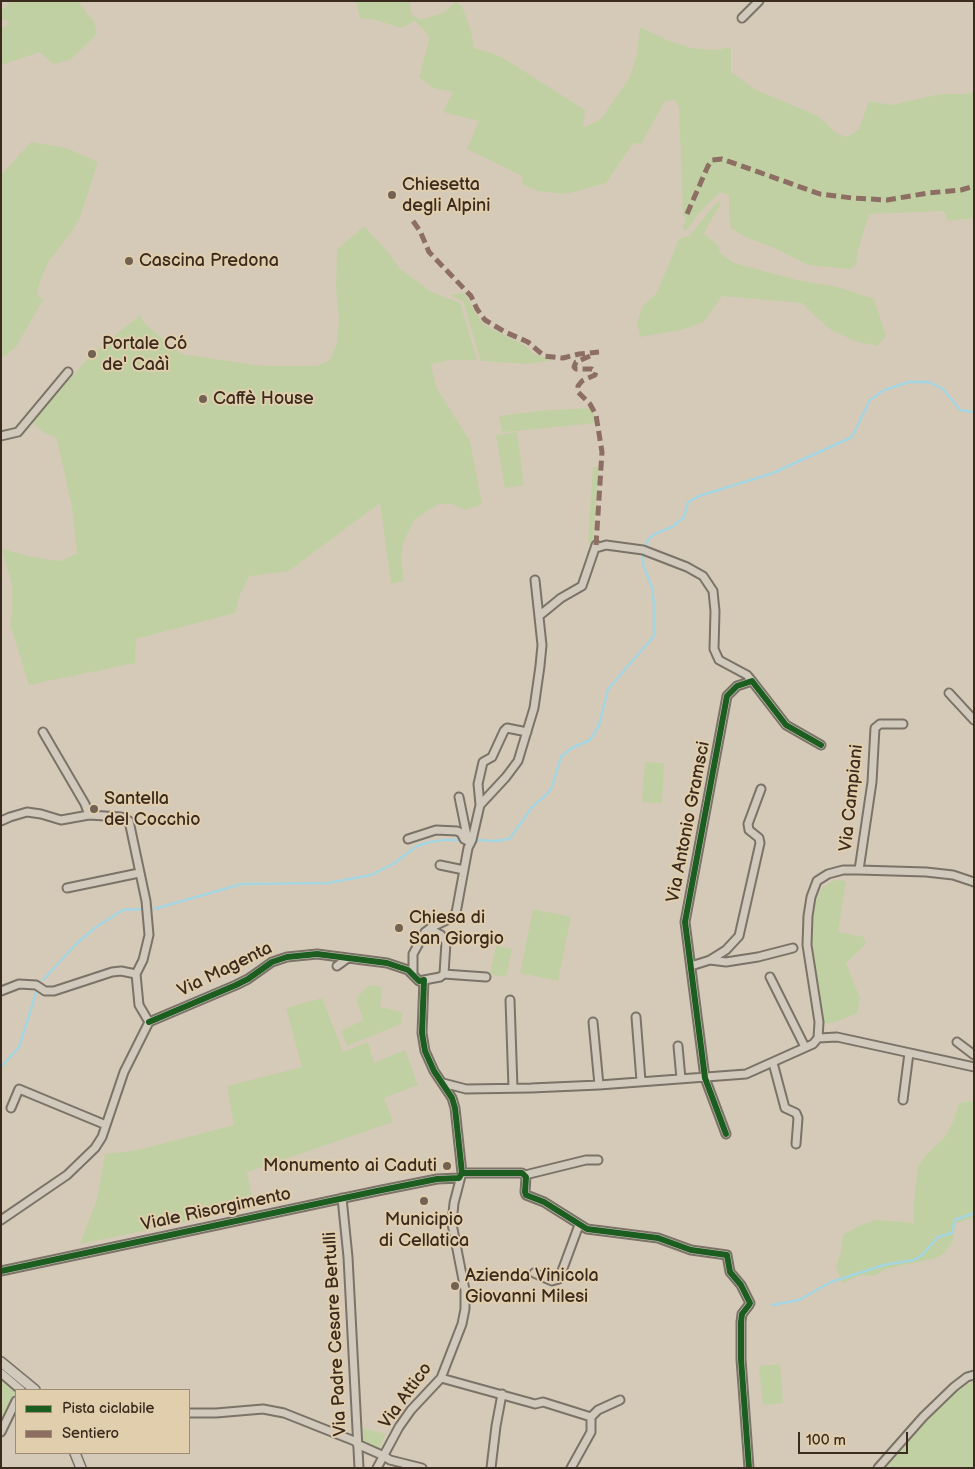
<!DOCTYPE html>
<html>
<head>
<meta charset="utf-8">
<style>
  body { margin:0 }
  #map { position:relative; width:975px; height:1469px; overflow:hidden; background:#d5cab8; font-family:"Balsamiq Sans",sans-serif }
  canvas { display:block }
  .frame { position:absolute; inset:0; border:2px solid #3b2a1e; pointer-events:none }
  .legend { position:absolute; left:15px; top:1389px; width:175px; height:65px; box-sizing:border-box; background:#e1ceac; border:1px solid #9f8c73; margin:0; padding:6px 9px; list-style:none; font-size:15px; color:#3b2a1e }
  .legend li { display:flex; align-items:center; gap:10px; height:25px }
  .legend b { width:25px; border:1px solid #9f8c73 }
  .scale { position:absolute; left:798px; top:1432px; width:110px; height:22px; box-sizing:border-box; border:2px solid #3b2a1e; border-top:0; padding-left:6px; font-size:15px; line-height:18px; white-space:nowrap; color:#3b2a1e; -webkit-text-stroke:4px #e1ceac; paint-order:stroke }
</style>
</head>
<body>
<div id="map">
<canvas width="975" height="1469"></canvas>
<div class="frame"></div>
<ul class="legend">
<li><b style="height:6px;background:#1b5e20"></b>Pista ciclabile</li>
<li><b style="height:6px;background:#8d6e63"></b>Sentiero</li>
</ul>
<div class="scale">100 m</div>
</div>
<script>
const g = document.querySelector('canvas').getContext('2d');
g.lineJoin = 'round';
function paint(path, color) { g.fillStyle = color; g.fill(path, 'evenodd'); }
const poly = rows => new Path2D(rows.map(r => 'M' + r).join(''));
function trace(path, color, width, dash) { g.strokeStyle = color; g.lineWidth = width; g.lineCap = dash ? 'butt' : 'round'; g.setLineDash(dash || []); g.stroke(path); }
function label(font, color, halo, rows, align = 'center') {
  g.font = font + ' "Balsamiq Sans",sans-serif'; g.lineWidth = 4; g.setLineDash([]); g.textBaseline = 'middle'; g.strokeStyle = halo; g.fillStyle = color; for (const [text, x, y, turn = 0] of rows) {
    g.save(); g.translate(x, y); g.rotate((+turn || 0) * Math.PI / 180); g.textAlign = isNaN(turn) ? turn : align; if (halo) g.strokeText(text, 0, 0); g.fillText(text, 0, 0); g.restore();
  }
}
paint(poly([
  [9,1,81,1,80,5,94,21,97,34,70,60,53,64,40,52,1,65,1,28,7,26,8,20,1,19,1,9,6,7],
  [356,1,410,1,411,14,420,20,443,13,456,2,462,6,471,31,474,48,500,56,585,110,583,128,601,119,630,77,637,53,640,27,669,41,691,48,716,50,731,47,731,72,754,89,818,116,836,133,847,137,859,129,869,101,892,105,940,94,968,94,974,91,974,218,947,221,946,215,942,211,869,214,858,250,856,264,850,269,808,265,774,248,743,236,731,228,729,218,729,196,725,193,719,193,698,214,687,230,685,230,683,227,686,219,683,215,679,107,674,100,665,101,641,144,633,143,606,183,566,194,537,191,523,184,522,176,467,149,479,121,443,112,453,92,433,88,419,77,428,44,429,37,425,31,415,21,401,28,376,20,360,18],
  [31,142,66,148,98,162,80,217,71,233,48,262,39,284,37,295,43,300,16,347,5,356,1,356,1,175],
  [718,201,721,204,707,227,704,234,718,245,720,253,734,263,797,280,838,287,874,299,886,336,877,346,855,341,831,330,816,317,802,303,722,296,704,322,681,330,640,337,637,322,643,306,657,293,679,239,689,236],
  [364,226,388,252,400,269,432,292,460,303,477,360,451,360,431,364,436,387,470,441,482,504,465,510,452,504,438,504,414,520,403,543,401,559,404,581,391,584,380,503,289,571,249,576,239,597,235,613,136,639,135,663,29,685,10,624,12,612,12,585,2,549,32,557,61,561,77,553,72,506,56,437,43,432,32,422,90,356,140,315,145,324,181,354,262,366,317,366,330,360,337,343,339,318,336,289,337,250],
  [464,293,483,324,526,346,534,354,553,360,527,364,481,361,463,301,449,295],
  [590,408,594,415,595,423,516,431,502,432,499,416,538,411],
  [517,432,524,485,505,488,496,435],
  [593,467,599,467,592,549,588,540],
  [645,762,664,763,662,803,642,802],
  [836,880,846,881,838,932,864,937,866,944,846,963,860,998,857,1013,836,1022,822,1024,811,949,810,924,814,902,823,887,832,881],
  [533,909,571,917,558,981,520,973],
  [496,946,512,949,506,977,490,974],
  [369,985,382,987,380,1007,402,1012,401,1024,347,1046,341,1031,363,1020,356,998],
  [322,998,343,1052,368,1042,374,1063,405,1050,418,1085,384,1098,393,1122,247,1172,254,1208,80,1244,97,1199,105,1154,138,1150,234,1125,227,1086,302,1067,286,1008],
  [972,1101,974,1102,974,1218,955,1223,953,1241,946,1251,937,1258,885,1269,875,1276,861,1275,842,1283,836,1266,841,1252,843,1235,860,1225,876,1220,914,1223,914,1203,918,1166,927,1154,945,1137,953,1122,959,1103],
  [780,1364,783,1403,763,1405,759,1366],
  [1,1377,16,1391,1,1425],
  [974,1382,974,1468,884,1468,922,1419,940,1408,954,1388],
  [361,1428,386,1434,378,1450,366,1444,361,1440]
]), '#c1d0a2');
trace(poly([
  [645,546,649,538,657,533,672,527,684,517,688,502,699,496,773,473,852,437,870,400,884,390,909,382,929,382,943,389,960,410,974,412],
  [475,840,496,841,509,839,511,837,532,807,546,795,552,787,561,757,570,749,590,740,599,725,608,689,654,636,654,605,652,588,643,564,643,555],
  [154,909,242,884,328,883,371,875,393,864,417,846,430,842,444,840,462,840],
  [43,980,77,943,96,927,123,910,143,909],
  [1,1067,19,1047,37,990],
  [772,1305,799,1300,831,1282,884,1265,914,1260,922,1255,938,1237,952,1233,955,1220,974,1213]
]), '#a5d5e1', 2.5);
const minor = poly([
  [742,18,759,1],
  [1,436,18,432,68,372],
  [596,548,606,545,643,550,687,567,703,576,713,591,715,611,714,649,719,660,747,675,752,681],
  [539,616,561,598,582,586,596,545],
  [949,693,974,720],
  [43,732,85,804,89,815],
  [459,797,468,841],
  [480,805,478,784,483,762,492,757,504,731,507,728,527,732],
  [1,821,10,817,27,812,41,814,61,820,89,815,121,817,129,821,146,901,149,935,143,960,136,974,139,1005,149,1022],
  [408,839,436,830,457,831,461,833,464,839,468,841,470,844],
  [440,865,464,870],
  [859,870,872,782,875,728,880,724,903,724],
  [67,888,139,873],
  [429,929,441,935,446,942,444,974],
  [710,960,726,962,758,957,793,948],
  [337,966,348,958],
  [691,966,710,960,726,950,739,936,760,843,759,838,749,830,748,824,761,789],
  [413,974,413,954,425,932,432,927,449,919,456,913,468,848,472,840,480,805,506,777,518,761,534,708,540,666,542,645,535,580],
  [770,977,805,1047],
  [424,980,440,977,444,974,486,977],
  [1,991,19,984,36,985,45,991,54,991,112,972,121,971,136,974],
  [510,1000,513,1088],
  [636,1017,641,1081],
  [149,1022,236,985,248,979,272,962,287,957,317,954,387,963,408,970,419,981,424,980,422,1033,425,1051,434,1071,452,1098,455,1108,462,1173,522,1173,526,1177,525,1192,526,1195,544,1202,587,1229,658,1238,691,1250,727,1255,730,1272,741,1285,750,1303,749,1305,742,1314,741,1322,741,1359,749,1468],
  [593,1022,599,1085],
  [818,1038,819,1022,807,945,808,916,811,897,817,881,828,874,843,870,859,870,926,872,953,875,974,882],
  [818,1038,837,1037,974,1067],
  [957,1042,974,1055],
  [678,1046,681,1079],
  [773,1063,785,1108,796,1113,798,1118,796,1144],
  [443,1083,466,1089,531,1088,599,1085,746,1074,813,1044,818,1038],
  [903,1100,909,1053],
  [11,1108,19,1089,106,1125],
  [726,1134,705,1078,685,922,727,696,737,686,752,681,786,725,821,745],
  [525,1175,586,1160,598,1160],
  [342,1198,348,1257,359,1468],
  [1,1220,67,1175,95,1148,102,1137,124,1072,149,1022],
  [1,1271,377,1191,437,1179,459,1178],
  [534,1273,552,1281,559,1279,579,1225],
  [1,1373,21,1390],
  [441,1378,535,1404,543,1402,591,1417],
  [189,1413,216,1413,263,1409,284,1413,357,1442],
  [1,1432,16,1401],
  [357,1444,384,1456,390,1460,422,1468],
  [377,1468,399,1427,411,1410,441,1378,462,1324,465,1309,465,1290,452,1224,454,1203,461,1176],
  [491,1468,496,1426,502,1394],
  [571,1468,591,1432,591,1417,598,1410,620,1400],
  [878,1468,923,1417,954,1387,967,1377,974,1375]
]);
const tertiary = poly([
  [1,1362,35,1390],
  [75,1453,81,1468]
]);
trace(minor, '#7b7368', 11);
trace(tertiary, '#7b7368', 12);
trace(minor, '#d1c9bc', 7);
trace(tertiary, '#d1c9bc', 9);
trace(poly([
  [687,214,708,166,712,160,722,159,820,194,852,198,887,200,928,193,961,190,974,186],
  [413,221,420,231,429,252,471,296,477,309,485,320,505,332,528,342,544,356,563,358,579,354,599,352],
  [590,356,576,362,574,367,576,369,592,369,596,372,595,375,582,381,578,386,578,392,590,404,596,415,602,452,596,545]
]), '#8d6e63', 5, [10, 5]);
trace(poly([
  [149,1022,236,985,248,979,272,962,287,957,317,954,387,963,408,970,419,981,424,980,422,1033,425,1051,434,1071,452,1098,455,1108,462,1173,522,1173,526,1177,525,1192,526,1195,544,1202,587,1229,658,1238,691,1250,727,1255,730,1272,741,1285,750,1303,749,1305,742,1314,741,1322,741,1359,749,1468],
  [726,1134,705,1078,685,922,727,696,737,686,752,681,786,725,821,745],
  [1,1271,377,1191,437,1179,459,1178,462,1173]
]), '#1b5e20', 6);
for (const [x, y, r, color] of [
  [392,195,5,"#716254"],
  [129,261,5,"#716254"],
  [92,354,5,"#716254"],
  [203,399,5,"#716254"],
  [94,809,5,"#716254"],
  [399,928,5,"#716254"],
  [447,1166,5,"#716254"],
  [424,1201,5,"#716254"],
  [455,1286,5,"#716254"]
]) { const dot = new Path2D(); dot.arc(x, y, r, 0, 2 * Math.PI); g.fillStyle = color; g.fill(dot); trace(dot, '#e1ceac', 2); }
label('18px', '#3b2a1e', '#e1ceac', [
  ["Chiesetta",402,185],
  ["degli Alpini",402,206],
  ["Cascina Predona",139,261],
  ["Portale Có",102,344],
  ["de' Caàì",102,365],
  ["Caffè House",213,399],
  ["Santella",104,799],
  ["del Cocchio",104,820],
  ["Chiesa di",409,918],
  ["San Giorgio",409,939],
  ["Monumento ai Caduti",437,1166,"right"],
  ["Municipio",424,1220,"center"],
  ["di Cellatica",424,1241,"center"],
  ["Azienda Vinicola",465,1276],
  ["Giovanni Milesi",465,1297]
], 'left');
label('18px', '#3b2a1e', '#e1ceac', [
  ["Via Campiani",852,798,-84],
  ["Via Antonio Gramsci",689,822,-79],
  ["Via Magenta",225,970,-26],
  ["Viale Risorgimento",216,1210,-12],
  ["Via Padre Cesare Bertulli",336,1334,-93],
  ["Via Attico",406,1396,-54]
]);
</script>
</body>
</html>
